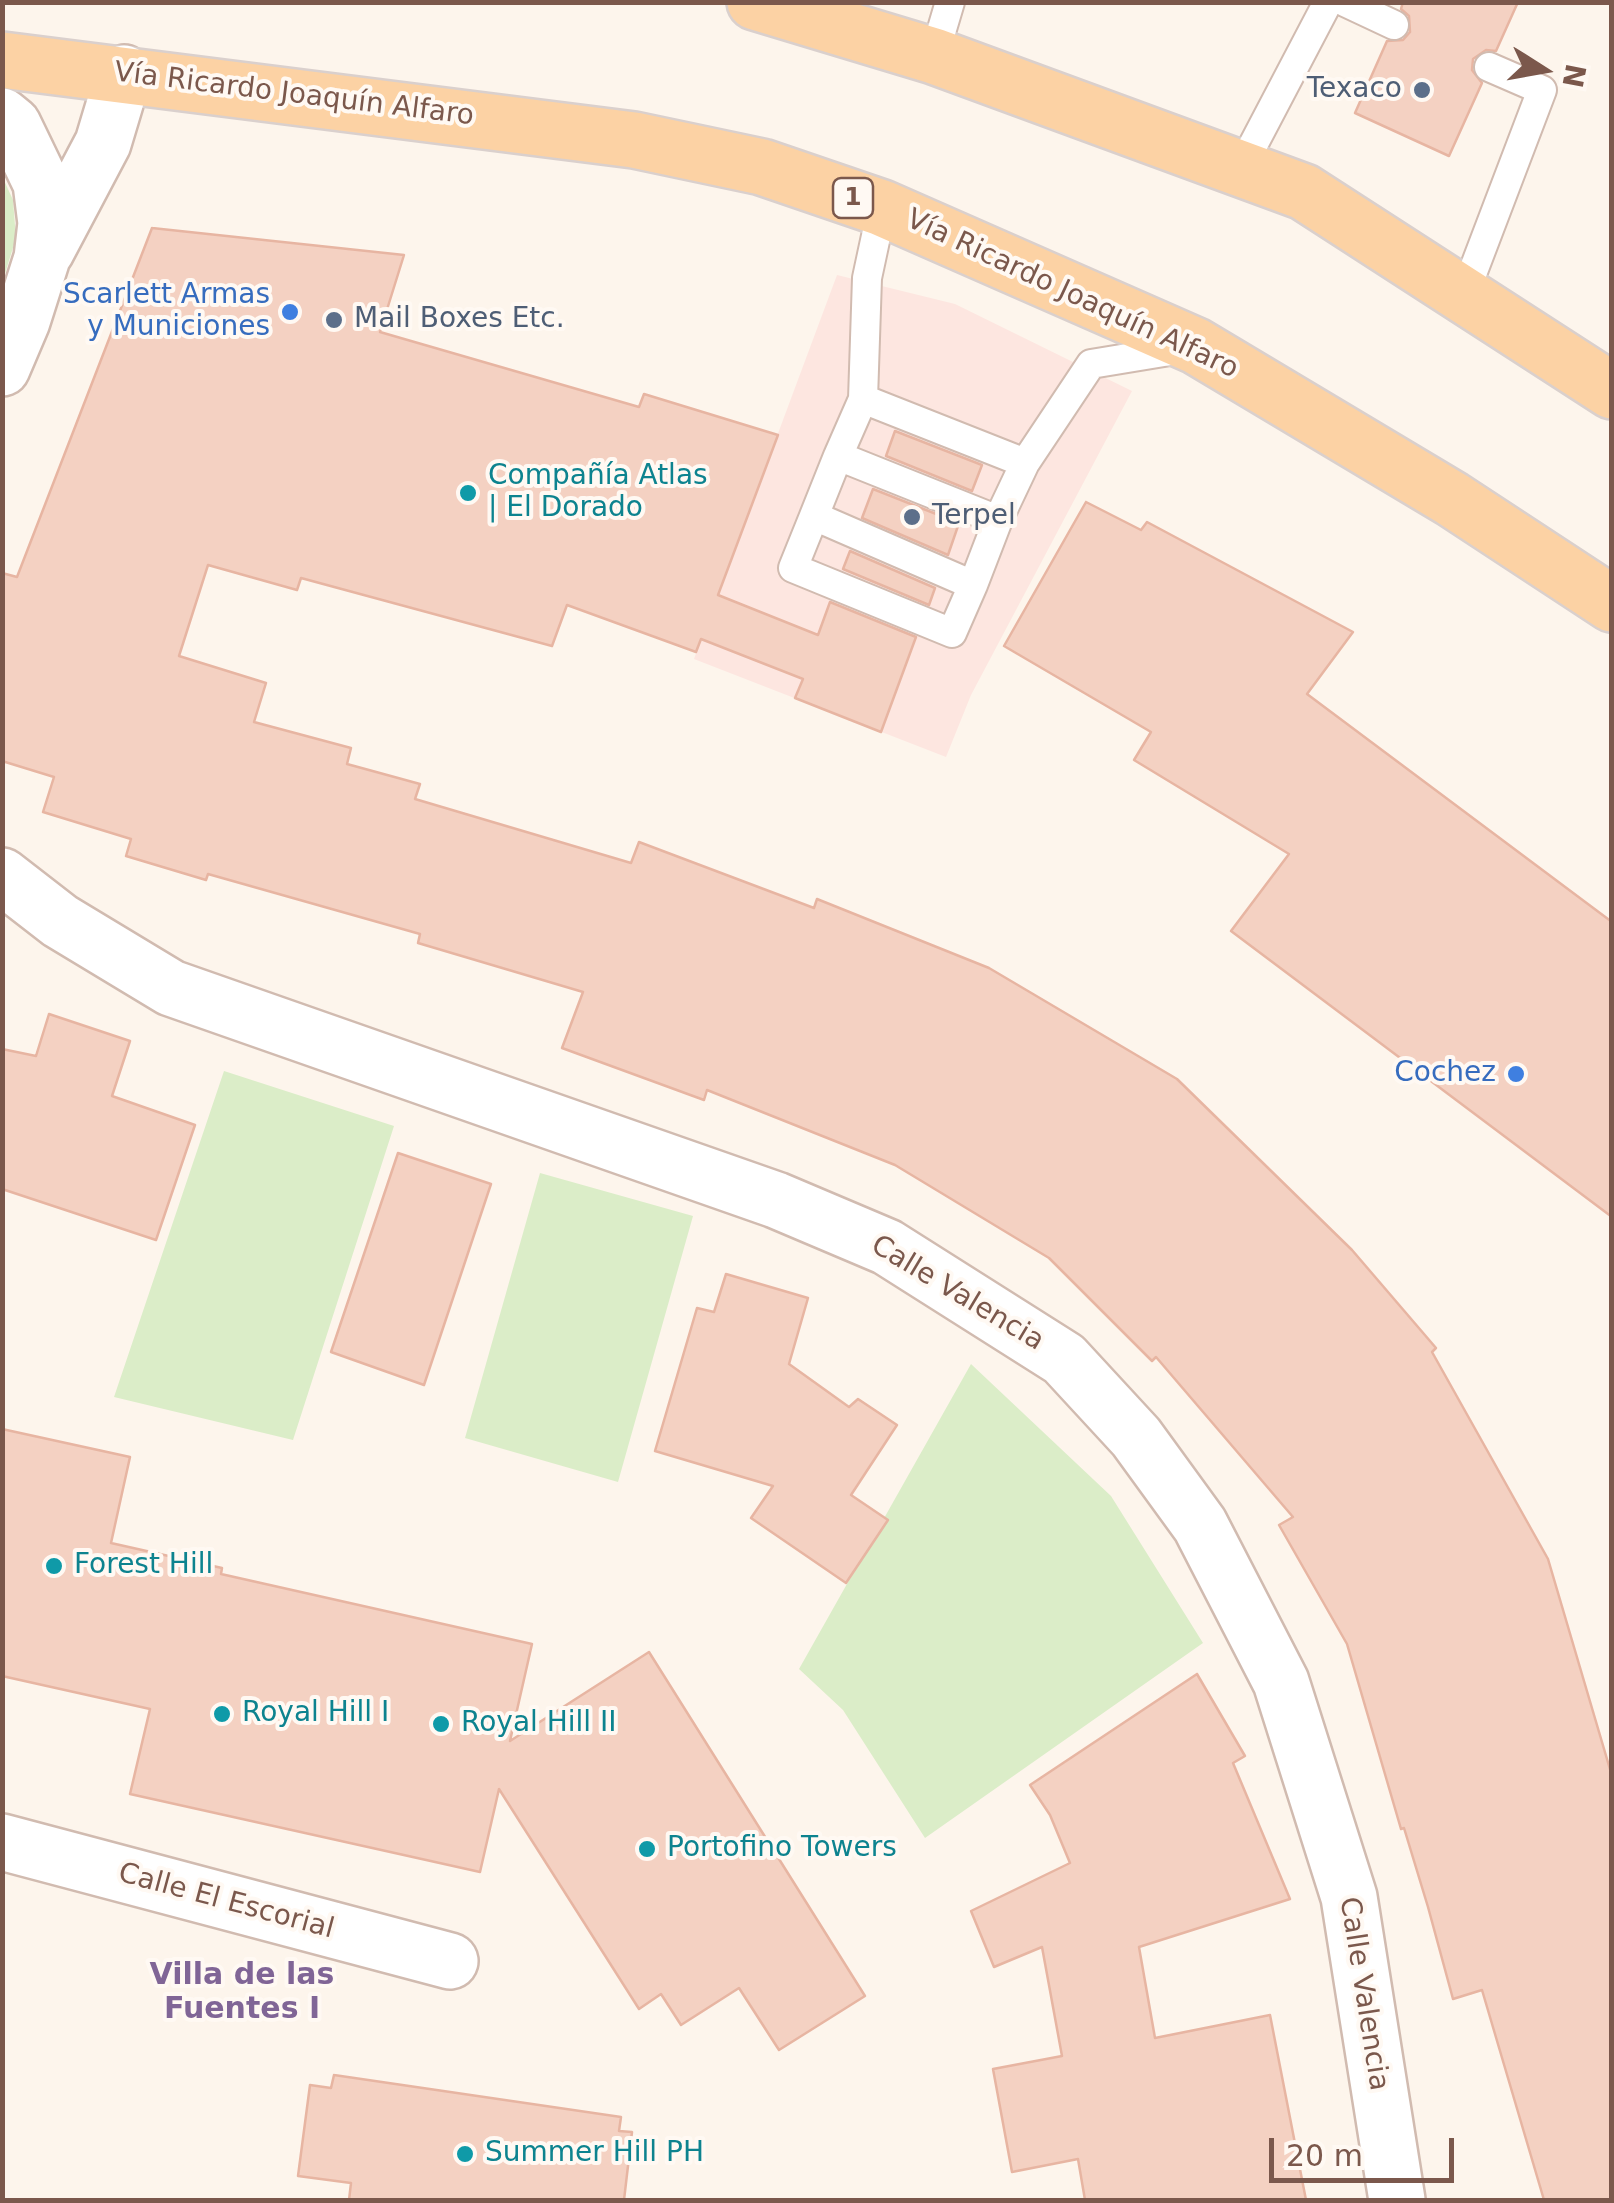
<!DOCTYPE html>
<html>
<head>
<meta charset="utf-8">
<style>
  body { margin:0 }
  #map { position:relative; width:1614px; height:2203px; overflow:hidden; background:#fdf5ec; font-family:"DejaVu Sans",sans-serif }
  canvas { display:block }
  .frame { position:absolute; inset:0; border:5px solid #7b584c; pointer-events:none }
  .north { position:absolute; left:1494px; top:20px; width:100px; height:100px; -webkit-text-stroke:8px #fff9f3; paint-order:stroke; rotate:101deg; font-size:28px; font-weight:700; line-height:40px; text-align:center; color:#7b584c }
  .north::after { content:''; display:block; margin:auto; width:35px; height:45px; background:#7b584c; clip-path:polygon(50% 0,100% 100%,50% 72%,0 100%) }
  .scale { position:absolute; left:1269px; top:2138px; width:185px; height:45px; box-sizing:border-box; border:5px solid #7b584c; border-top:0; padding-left:12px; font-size:30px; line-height:35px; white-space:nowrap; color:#7b584c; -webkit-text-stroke:8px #fff9f3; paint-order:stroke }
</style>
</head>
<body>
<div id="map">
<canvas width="1614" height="2203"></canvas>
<div class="frame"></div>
<div class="north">N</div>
<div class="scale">20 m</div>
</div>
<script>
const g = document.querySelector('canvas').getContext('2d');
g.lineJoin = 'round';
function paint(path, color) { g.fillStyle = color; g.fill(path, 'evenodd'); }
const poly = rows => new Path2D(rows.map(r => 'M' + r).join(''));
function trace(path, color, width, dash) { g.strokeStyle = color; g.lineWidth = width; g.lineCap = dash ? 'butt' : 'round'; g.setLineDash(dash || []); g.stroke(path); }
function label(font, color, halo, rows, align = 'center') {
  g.font = font + ' "DejaVu Sans",sans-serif'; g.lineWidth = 8; g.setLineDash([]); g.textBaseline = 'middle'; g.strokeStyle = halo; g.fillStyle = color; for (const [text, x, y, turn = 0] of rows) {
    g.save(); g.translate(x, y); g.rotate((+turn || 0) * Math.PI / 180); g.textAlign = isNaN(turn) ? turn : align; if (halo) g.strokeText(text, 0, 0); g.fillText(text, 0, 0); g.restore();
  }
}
paint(poly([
  [837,275,955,304,1132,391,971,695,946,757,694,659]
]), '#fde6e0');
paint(poly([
  [2,176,13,200,16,238,3,280],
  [224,1071,394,1126,293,1440,114,1397],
  [540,1173,693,1216,618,1482,465,1438],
  [971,1364,1111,1496,1203,1643,925,1838,843,1710,799,1669]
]), '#dbedc8');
const building = poly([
  [1403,2,1518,2,1496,51,1486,50,1473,59,1472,70,1482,83,1449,156,1355,113,1387,41,1403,40,1410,32,1409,16,1401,9,1403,2],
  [152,228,404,255,380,332,639,407,644,394,778,435,718,595,818,635,830,602,916,637,881,732,795,698,803,679,701,639,696,652,567,605,552,646,301,578,297,590,208,565,179,656,266,683,254,722,351,748,347,764,420,784,415,799,631,863,639,842,814,908,817,899,989,968,1177,1079,1352,1250,1436,1348,1432,1352,1548,1559,1612,1776,1612,2200,1544,2200,1482,1990,1453,1999,1428,1907,1404,1828,1401,1829,1347,1644,1279,1525,1293,1517,1156,1357,1152,1361,1049,1258,895,1165,707,1090,704,1100,562,1048,583,992,418,943,420,934,208,874,206,880,126,856,131,839,43,812,54,777,2,761,2,573,17,577,152,228],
  [895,431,982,465,972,491,886,456,895,431],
  [873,489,959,523,948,555,862,518,873,489],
  [1086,502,1141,530,1147,522,1353,632,1307,694,1612,922,1612,1217,1231,931,1289,854,1134,760,1151,732,1004,646,1086,502],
  [850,551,935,588,929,605,843,569,850,551],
  [49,1014,130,1041,112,1096,195,1125,156,1240,2,1189,2,1049,36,1056,49,1014],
  [398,1153,491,1184,424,1385,331,1352,398,1153],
  [726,1274,808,1298,789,1364,849,1407,858,1399,897,1425,851,1495,888,1520,846,1583,751,1518,773,1486,655,1451,697,1308,714,1312,726,1274],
  [2,1429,130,1457,111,1543,222,1568,221,1574,532,1644,510,1741,649,1652,865,1996,779,2050,739,1988,681,2025,661,1994,639,2009,499,1789,480,1872,130,1794,150,1709,2,1676,2,1429],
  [1197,1674,1245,1756,1233,1763,1290,1899,1139,1947,1155,2038,1270,2015,1306,2200,1085,2200,1078,2159,1012,2172,993,2069,1062,2056,1042,1947,994,1967,971,1911,1070,1863,1050,1815,1030,1785,1197,1674],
  [334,2075,621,2117,619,2131,632,2132,624,2200,349,2200,351,2183,298,2176,310,2085,331,2088,334,2075]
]);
paint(building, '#f4d1c2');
trace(building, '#e7b5a2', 2.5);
const service = poly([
  [1345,2,1394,25],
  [934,56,950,2],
  [1241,168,1328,2],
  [882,208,867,278,863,399,1025,463,1091,364,1182,349],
  [1464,295,1542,90,1489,67],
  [863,399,838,456,998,520,1025,463],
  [838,456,814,516,973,585,998,520],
  [814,516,793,568,952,633,973,585]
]);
const minor = poly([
  [2,116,13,125,41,183,46,223,42,258,22,321,2,368],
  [46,251,103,143,124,73],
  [2,876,60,921,171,988,776,1200,887,1247,1064,1359,1136,1437,1200,1525,1281,1682,1349,1897,1397,2200],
  [2,1842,450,1961]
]);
const primary = poly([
  [755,2,934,56,1304,192,1612,391],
  [2,60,634,140,762,167,882,208,1196,346,1452,499,1612,604]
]);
trace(service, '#d1bbb0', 32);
trace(minor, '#d1bbb0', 60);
trace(primary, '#dad0cd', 60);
trace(service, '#fff', 28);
trace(minor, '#fff', 55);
trace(primary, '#fcd2a4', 55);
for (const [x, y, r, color] of [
  [1422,90,10,"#5c6f8a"],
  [290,312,10,"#3f7fe0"],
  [334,320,10,"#5c6f8a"],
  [468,493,10,"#0f9aa8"],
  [912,517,10,"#5c6f8a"],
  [1516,1074,10,"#3f7fe0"],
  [54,1566,10,"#0f9aa8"],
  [222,1714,10,"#0f9aa8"],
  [441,1724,10,"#0f9aa8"],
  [647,1849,10,"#0f9aa8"],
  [465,2154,10,"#0f9aa8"]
]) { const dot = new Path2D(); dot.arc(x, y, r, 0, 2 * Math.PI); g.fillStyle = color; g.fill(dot); trace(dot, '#fff9f3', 4); }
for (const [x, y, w] of [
  [853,198,40]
]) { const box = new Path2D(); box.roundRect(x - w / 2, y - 20, w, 40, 8); g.fillStyle = '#fff9f3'; g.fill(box); trace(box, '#7b584c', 2.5); }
label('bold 25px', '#7b584c', null, [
  ["1",853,198]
]);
label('28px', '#4e5e75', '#fff9f3', [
  ["Texaco",1402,90,"right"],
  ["Mail Boxes Etc.",354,320],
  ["Terpel",932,517]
], 'left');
label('28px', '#7b584c', '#fff9f3', [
  ["Vía Ricardo Joaquín Alfaro",294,95,7],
  ["Vía Ricardo Joaquín Alfaro",1072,295,25],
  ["Calle Valencia",957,1294,31],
  ["Calle El Escorial",226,1902,15],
  ["Calle Valencia",1363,1994,81]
]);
label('28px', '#366cbe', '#fff9f3', [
  ["Scarlett Armas",270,296],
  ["y Municiones",270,328],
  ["Cochez",1496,1074]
], 'right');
label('28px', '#0d838f', '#fff9f3', [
  ["Compañía Atlas",488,477],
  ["| El Dorado",488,509],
  ["Forest Hill",74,1566],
  ["Royal Hill I",242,1714],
  ["Royal Hill II",461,1724],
  ["Portofino Towers",667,1849],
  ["Summer Hill PH",485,2154]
], 'left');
label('bold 30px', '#806596', '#fff9f3', [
  ["Villa de las",242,1976],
  ["Fuentes I",242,2010]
]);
</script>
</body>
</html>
